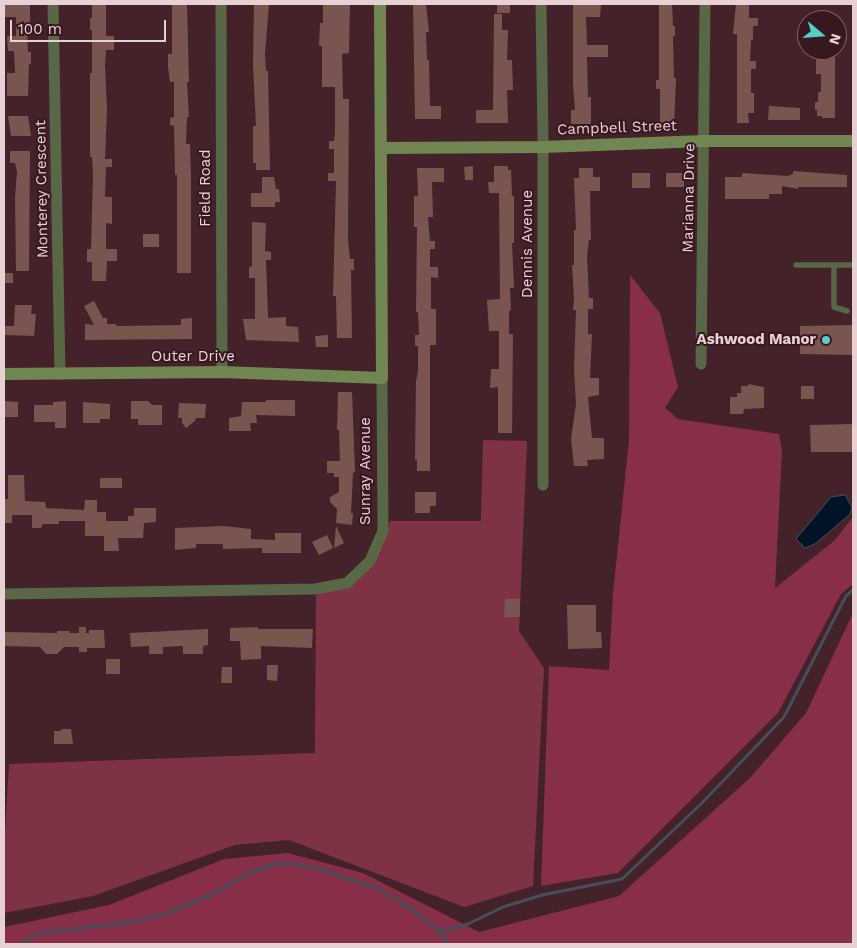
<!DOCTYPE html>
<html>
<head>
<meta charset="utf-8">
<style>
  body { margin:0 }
  #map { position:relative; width:857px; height:948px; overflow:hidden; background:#432229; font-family:"Work Sans",sans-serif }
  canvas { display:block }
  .frame { position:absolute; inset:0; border:5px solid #e8d1d5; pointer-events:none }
  .north { position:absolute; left:797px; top:10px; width:50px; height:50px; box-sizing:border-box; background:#38181f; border:1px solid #7e6268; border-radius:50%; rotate:108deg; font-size:14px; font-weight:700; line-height:20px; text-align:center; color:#e8d1d5 }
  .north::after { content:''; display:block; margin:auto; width:18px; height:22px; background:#56cec3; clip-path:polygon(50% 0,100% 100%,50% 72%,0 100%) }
  .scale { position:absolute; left:10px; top:20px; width:156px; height:22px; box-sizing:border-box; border:2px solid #e8d1d5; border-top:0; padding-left:6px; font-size:15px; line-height:18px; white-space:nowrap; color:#e8d1d5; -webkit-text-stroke:4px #38181f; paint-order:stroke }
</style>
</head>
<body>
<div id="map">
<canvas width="857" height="948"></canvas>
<div class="frame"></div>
<div class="north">N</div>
<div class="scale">100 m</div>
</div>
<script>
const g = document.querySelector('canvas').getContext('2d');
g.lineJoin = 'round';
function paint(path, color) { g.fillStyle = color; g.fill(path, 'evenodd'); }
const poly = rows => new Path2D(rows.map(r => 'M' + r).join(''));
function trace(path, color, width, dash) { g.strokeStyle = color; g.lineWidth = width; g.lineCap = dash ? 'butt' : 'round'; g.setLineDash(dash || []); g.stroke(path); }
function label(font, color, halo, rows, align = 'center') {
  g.font = font + ' "Work Sans",sans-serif'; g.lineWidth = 4; g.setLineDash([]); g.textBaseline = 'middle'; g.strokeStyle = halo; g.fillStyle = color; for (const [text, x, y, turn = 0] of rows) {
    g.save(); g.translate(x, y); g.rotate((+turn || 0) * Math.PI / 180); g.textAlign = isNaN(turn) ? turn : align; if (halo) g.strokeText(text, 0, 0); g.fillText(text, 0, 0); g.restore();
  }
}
paint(poly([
  [483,440,527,441,519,631,544,668,533,886,464,907,289,840,235,845,93,896,4,913,4,850,9,764,315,753,316,595,351,581,383,545,390,521,481,521]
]), '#803245');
paint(poly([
  [630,275,660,313,678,387,665,408,678,419,779,434,782,451,775,588,834,541,853,517,853,584,841,594,778,713,618,873,541,886,549,666,609,670,613,593,629,440],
  [853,613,853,944,4,944,4,927,109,905,224,859,288,853,363,873,479,932,619,896,750,778,806,713]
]), '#872f46');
const water = poly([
  [845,495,852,507,850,514,815,544,805,548,796,539,831,497,845,495]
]);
paint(water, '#011427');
trace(water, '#464d5b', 1);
trace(poly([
  [20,944,41,933,132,922,165,914,213,894,251,872,275,864,295,864,316,868,380,889,407,906,441,932],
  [448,944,441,932,468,924,503,907,542,895,622,879,701,804,784,717,846,596,853,590]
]), '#464d5b', 3);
paint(poly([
  [4,4,30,4,30,30,27,30,28,52,31,52,31,64,29,64,28,96,7,96,7,73,15,73,14,51,8,51,7,36,16,36,16,17,4,17],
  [92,4,106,4,106,36,114,36,114,50,106,50,105,65,107,110,105,159,112,159,112,167,106,167,105,197,112,197,112,224,106,223,106,249,117,249,117,261,107,261,106,281,92,281,92,262,87,262,87,249,91,249,93,176,92,157,90,157,90,73,92,73,92,30,90,30,90,18,92,18],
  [172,4,187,4,189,82,187,82,189,117,187,117,186,144,190,144,191,178,191,273,177,273,177,175,175,175,174,126,170,125,170,118,174,117,174,82,170,82,168,67,168,54,172,54],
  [254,4,269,4,265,54,266,71,268,71,270,170,256,170,256,163,253,163,253,126,256,126,253,65],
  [323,4,350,4,349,53,342,54,343,99,349,99,348,240,350,259,354,259,354,270,351,270,352,338,337,338,336,296,333,296,336,181,328,181,328,173,334,173,334,149,329,149,329,141,334,141,335,132,335,87,322,87,322,46,319,46,320,23,323,23],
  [413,4,426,4,429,32,426,32,427,60,429,60,430,106,441,106,441,119,415,119],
  [497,4,510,4,510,13,497,13],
  [573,4,601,5,600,17,586,17,587,45,608,45,608,57,587,57,588,97,591,97,591,124,571,124,571,110,575,110,573,84],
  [659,4,672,4,673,26,675,26,675,36,673,36,674,78,676,78,674,127,662,127,662,122,660,122,660,89,656,89,656,80,659,80],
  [736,4,749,4,749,18,758,18,758,26,753,26,753,40,751,40,750,61,756,61,756,69,751,69,751,93,754,93,754,113,748,113,749,123,737,123,737,34,733,34],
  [494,14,502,14,502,30,508,30,507,60,512,60,513,90,507,90,508,123,476,123,476,110,493,110],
  [816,50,830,50,830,55,835,55,835,118,822,118,822,116,817,116,817,110,815,110,815,102,818,102,818,92,821,92,821,74,816,74],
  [769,106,800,108,800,120,768,120],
  [8,116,28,116,31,136,11,136],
  [10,151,30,151,29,271,16,271,15,197,17,172,15,163,10,163],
  [473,166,473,180,465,180,464,167],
  [494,166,508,166,508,170,511,170,512,196,514,196,514,243,512,243,514,288,510,288,511,310,509,311,509,334,513,334,512,433,498,433,498,387,490,388,491,369,499,369,499,331,489,331,487,300,500,299,499,193,489,193,488,182,494,182],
  [417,168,444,168,444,182,432,182,433,217,428,217,430,241,435,241,435,249,430,249,430,267,438,267,438,278,431,277,431,309,436,309,436,345,430,345,430,471,417,471,417,460,415,460,416,381,418,371,418,346,415,346,415,335,419,335,418,312,416,312,417,227,414,227,414,196,418,196],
  [579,168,593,168,593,177,600,177,600,191,590,191,591,240,589,240,587,256,589,298,593,298,593,309,588,309,588,334,592,334,590,378,599,378,599,395,588,397,592,438,604,438,604,459,587,460,588,466,574,466,571,439,576,404,574,369,576,310,573,310,574,298,572,265,574,265,574,230,576,230,574,178,579,178],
  [793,171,847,175,847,187,798,187,798,189,782,186,782,194,769,194,769,199,725,199,725,177,742,177,742,173,788,176,793,174],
  [632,173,650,173,650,188,632,188],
  [666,173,684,173,684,187,666,187],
  [262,177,274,177,276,189,279,189,280,202,275,202,275,207,251,207,251,193,262,193],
  [252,222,266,223,265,251,271,252,271,260,266,260,268,318,286,317,286,326,298,327,299,342,246,340,243,319,255,319,255,278,249,278,249,267,252,266],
  [143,234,159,234,159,247,143,247],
  [4,273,13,273,13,283,4,283],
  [94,301,103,318,107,318,107,324,116,324,116,326,181,325,181,319,192,318,192,339,85,340,85,324,94,325,84,306],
  [15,305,32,305,31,314,36,314,34,336,4,335,4,326,14,326],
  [853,325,853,355,800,354,800,326],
  [328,335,328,347,316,347,315,336],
  [748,384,764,387,764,408,744,409,743,414,730,414,730,397,737,397,737,393,741,393,741,386,748,386],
  [801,386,814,386,814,399,801,399],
  [338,392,352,392,355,472,353,473,351,513,353,513,352,525,336,523,337,509,330,502,330,497,339,492,339,477,334,477,334,473,327,473,327,461,340,461,339,430,337,430],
  [266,400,295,400,295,416,256,415,257,423,250,423,251,431,229,431,229,418,241,416,242,402,266,402],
  [4,401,18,402,18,417,4,417],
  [66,401,66,428,55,428,55,422,34,422,34,405,53,405,53,402],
  [131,401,148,401,152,405,162,405,162,425,138,425,138,419,131,419],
  [83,402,110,404,110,419,100,419,100,423,83,423],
  [179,403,206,404,205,418,196,418,195,421,186,428,182,423,182,418,178,418],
  [853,424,853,452,811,452,810,425],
  [8,475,24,475,25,501,45,502,46,508,84,510,85,500,97,500,97,512,106,512,106,521,128,521,128,516,134,516,134,508,156,508,156,522,144,523,143,538,118,538,119,551,104,551,104,536,85,536,85,521,59,521,59,524,43,524,41,528,32,528,32,515,12,515,12,523,4,523,4,499,8,499],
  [100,478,122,478,122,488,100,488],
  [415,492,436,492,436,506,430,506,430,513,415,513],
  [223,526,251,529,251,539,275,540,275,533,301,533,301,553,262,553,262,548,223,549,223,544,196,544,196,548,175,550,175,528],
  [336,526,344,543,334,548],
  [327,535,333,548,319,555,312,542],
  [505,599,520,599,520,617,504,617],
  [567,605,596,605,596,632,601,632,602,648,568,649],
  [79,627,86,627,86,633,89,633,89,630,104,630,105,648,87,648,87,652,79,652,79,647,64,647,57,654,46,654,40,647,4,646,4,632,57,633,57,631,70,631,70,633,79,633],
  [258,627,258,629,313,629,312,648,261,646,261,659,241,660,240,641,230,641,230,628],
  [208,629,208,645,203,646,203,654,183,654,183,646,163,647,163,654,149,654,149,646,131,647,130,633],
  [106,659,120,659,120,674,106,674],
  [267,665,278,665,277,681,267,680],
  [222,667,232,667,232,683,221,683],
  [61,729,71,729,73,744,54,744,54,731,61,731]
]), '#7a544f');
trace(poly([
  [796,265,853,265],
  [834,265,834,307,847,311]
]), '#586745', 5.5);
trace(poly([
  [53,4,60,374],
  [221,4,222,372],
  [541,4,543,137,543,485],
  [701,364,705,4],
  [4,594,315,589,347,583,370,561,383,531,382,378]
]), '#586745', 11);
trace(poly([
  [381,148,543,147,704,141,853,141],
  [4,374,222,372,382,378,380,4]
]), '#708751', 12);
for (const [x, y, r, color] of [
  [826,340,5,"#56cec3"]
]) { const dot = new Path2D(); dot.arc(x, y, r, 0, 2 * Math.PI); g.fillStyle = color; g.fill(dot); trace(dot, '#38181f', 2); }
label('15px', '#e8d1d5', '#38181f', [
  ["Campbell Street",617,128,-2],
  ["Field Road",206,188,-90],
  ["Monterey Crescent",42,189,-91],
  ["Marianna Drive",689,198,-89],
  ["Dennis Avenue",528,244,-90],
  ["Outer Drive",193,357],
  ["Sunray Avenue",366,471,-90]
]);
label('bold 15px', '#e8d1d5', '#38181f', [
  ["Ashwood Manor",816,340]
], 'right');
</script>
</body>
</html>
